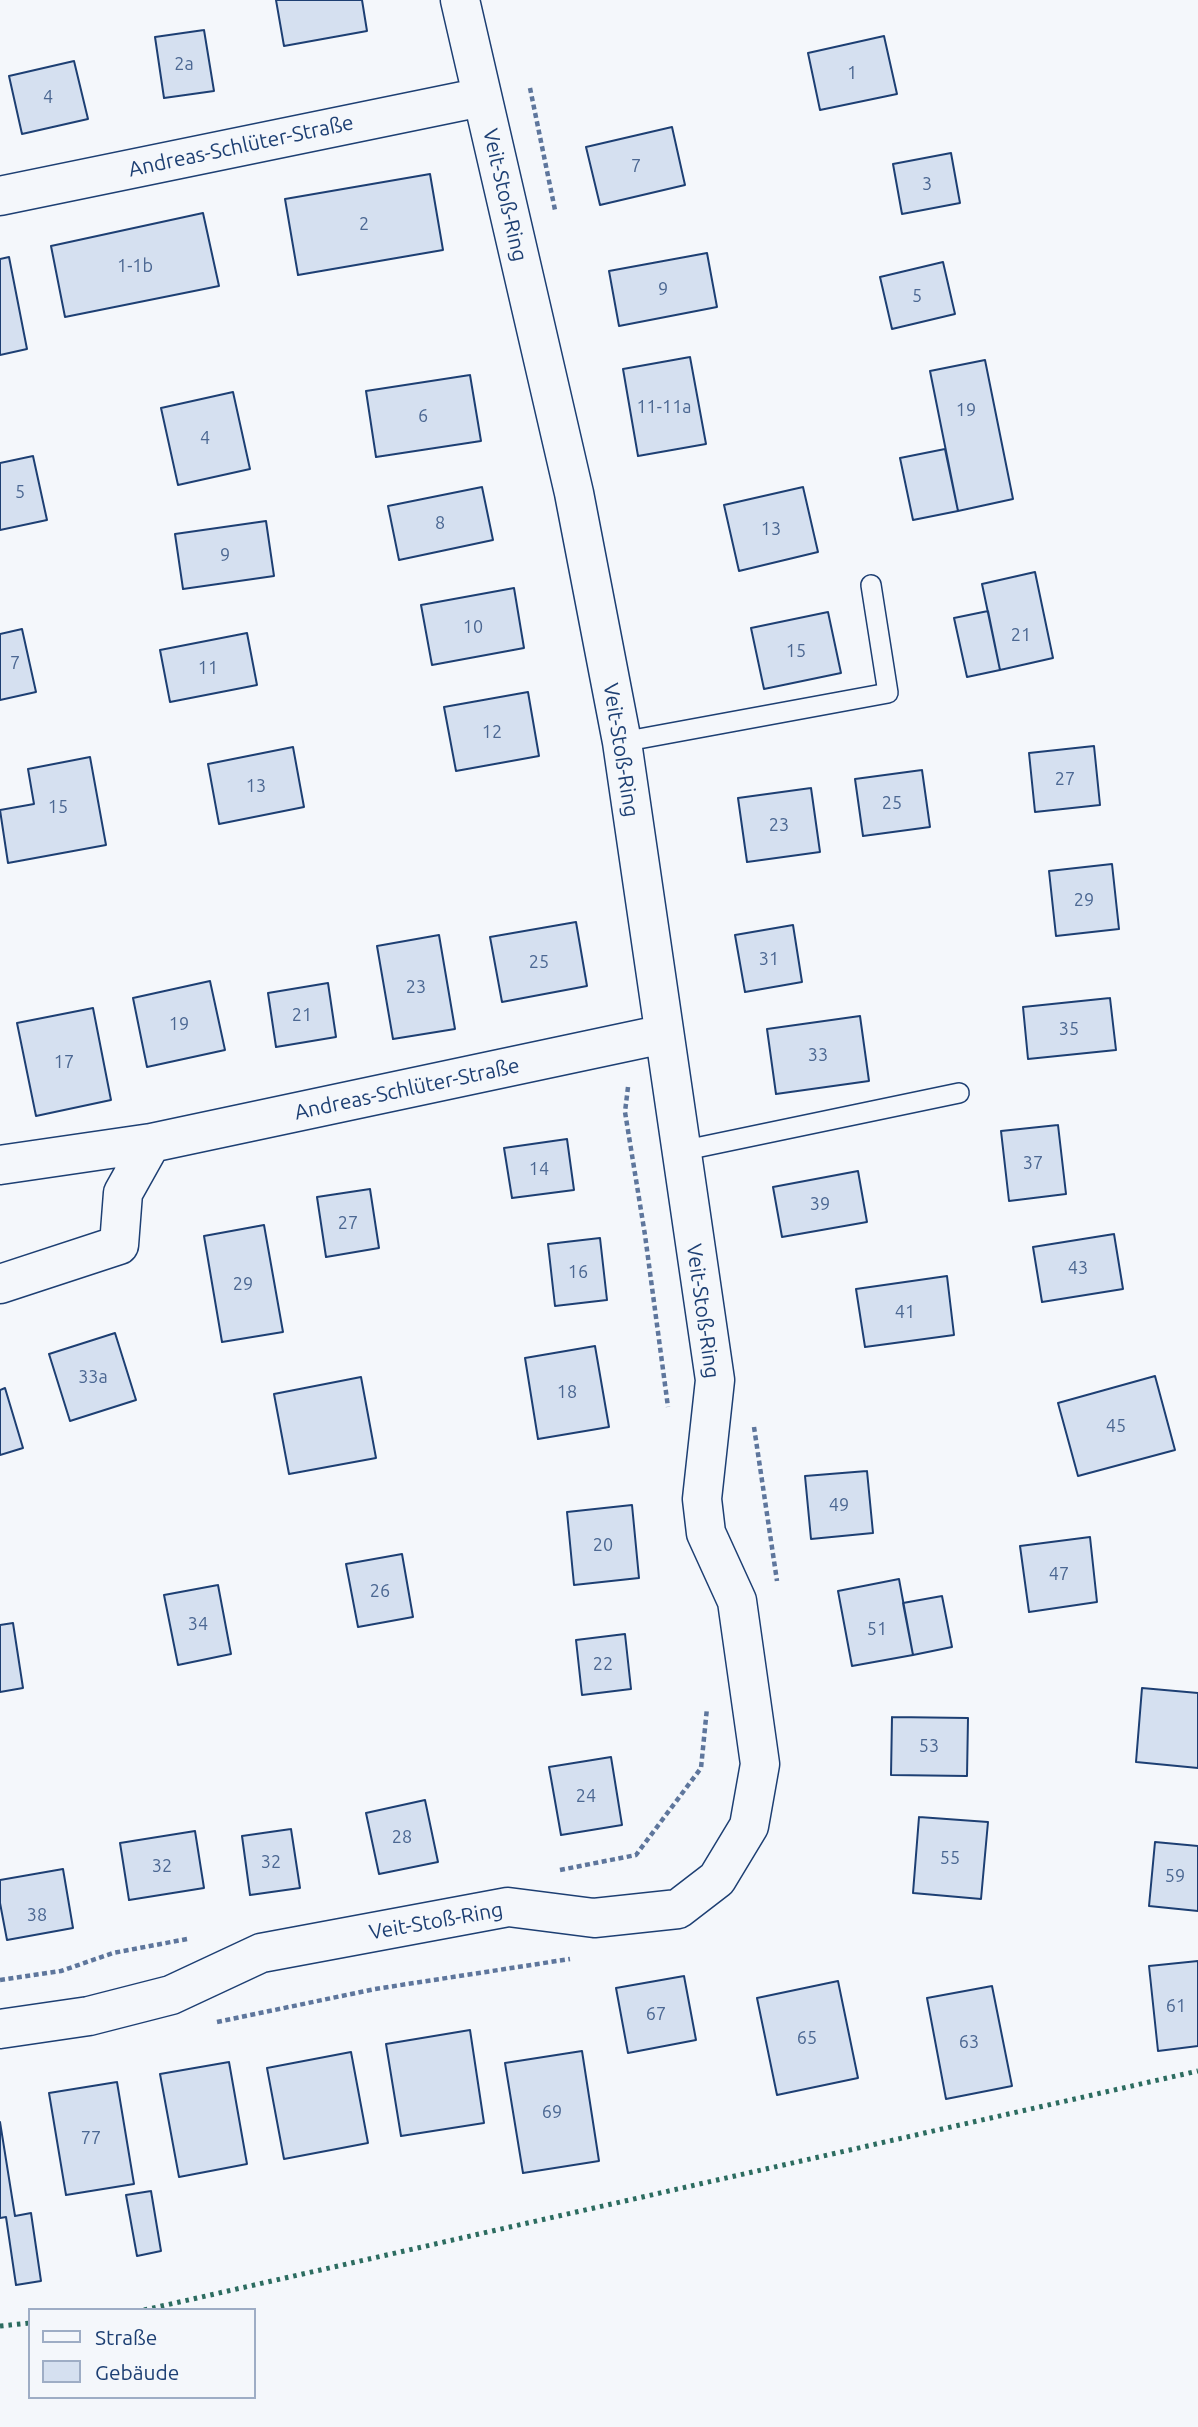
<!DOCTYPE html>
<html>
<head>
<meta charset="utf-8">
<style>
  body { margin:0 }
  #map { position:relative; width:1198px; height:2427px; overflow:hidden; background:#f4f7fb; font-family:Ubuntu,sans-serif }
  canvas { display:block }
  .legend { position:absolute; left:28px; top:2308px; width:228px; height:91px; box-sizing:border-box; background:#f4f7fb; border:2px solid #9eadc5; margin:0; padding:9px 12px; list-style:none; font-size:21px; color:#1d3f73 }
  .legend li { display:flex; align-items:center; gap:14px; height:35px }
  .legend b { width:35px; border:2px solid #9eadc5 }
</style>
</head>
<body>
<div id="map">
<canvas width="1198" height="2427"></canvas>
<ul class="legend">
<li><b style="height:9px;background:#f4f7fb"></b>Straße</li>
<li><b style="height:19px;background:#d5e0f0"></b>Gebäude</li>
</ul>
</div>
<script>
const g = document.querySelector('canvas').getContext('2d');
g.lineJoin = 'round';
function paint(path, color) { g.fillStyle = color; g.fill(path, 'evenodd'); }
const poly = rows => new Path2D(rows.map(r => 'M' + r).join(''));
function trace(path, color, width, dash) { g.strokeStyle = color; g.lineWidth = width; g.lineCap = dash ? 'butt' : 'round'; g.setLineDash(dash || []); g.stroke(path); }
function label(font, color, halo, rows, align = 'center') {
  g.font = font + ' Ubuntu,sans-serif'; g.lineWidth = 5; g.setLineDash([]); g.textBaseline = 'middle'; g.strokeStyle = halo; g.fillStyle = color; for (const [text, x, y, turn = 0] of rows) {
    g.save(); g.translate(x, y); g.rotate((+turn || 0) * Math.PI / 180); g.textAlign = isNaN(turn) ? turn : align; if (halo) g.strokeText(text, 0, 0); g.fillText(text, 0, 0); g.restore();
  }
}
const building = poly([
  [276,0,362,0,367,31,284,46,276,0],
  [204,30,214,91,164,98,155,37,204,30],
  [884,36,897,94,820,110,808,53,884,36],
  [74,61,88,119,22,134,9,76,74,61],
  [672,127,685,185,600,205,586,147,672,127],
  [951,153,960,203,902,214,893,164,951,153],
  [430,174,443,250,298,275,285,199,430,174],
  [203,213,219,286,65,317,51,246,203,213],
  [707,253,717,307,619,326,609,271,707,253],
  [9,257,27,349,0,355,0,259,9,257],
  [943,262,955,314,892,329,880,277,943,262],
  [690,357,706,444,638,456,623,369,690,357],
  [985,360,1013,499,958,511,930,371,985,360],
  [470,375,481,441,376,457,366,391,470,375],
  [233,392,250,469,178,485,161,408,233,392],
  [945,449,958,511,913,520,900,458,945,449],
  [33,456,47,520,0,530,0,463,33,456],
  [482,487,493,540,399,560,388,506,482,487],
  [803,487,818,552,739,571,724,505,803,487],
  [266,521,274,576,183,589,175,534,266,521],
  [1035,572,1053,658,1000,670,982,584,1035,572],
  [514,588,524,648,432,665,421,605,514,588],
  [988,611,1000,670,967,677,954,618,988,611],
  [828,612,841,673,764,689,751,628,828,612],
  [22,629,36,692,0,700,0,634,22,629],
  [247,633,257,685,170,702,160,650,247,633],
  [528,692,539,756,456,771,444,707,528,692],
  [1094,746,1100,805,1035,812,1029,753,1094,746],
  [293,747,304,807,219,824,208,764,293,747],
  [90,757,106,845,8,863,0,810,34,804,28,769,90,757],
  [922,770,930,827,863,836,855,779,922,770],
  [811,788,820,852,747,862,738,798,811,788],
  [1112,864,1119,929,1056,936,1049,871,1112,864],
  [576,922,587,986,502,1002,490,937,576,922],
  [793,925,802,982,745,992,735,935,793,925],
  [439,935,455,1029,393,1039,377,946,439,935],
  [210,981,225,1050,147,1067,133,998,210,981],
  [328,983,336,1037,276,1047,268,993,328,983],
  [1110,998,1116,1050,1028,1059,1023,1007,1110,998],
  [93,1008,111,1100,36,1116,17,1023,93,1008],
  [860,1016,869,1081,776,1094,767,1029,860,1016],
  [1058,1125,1066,1194,1009,1201,1001,1131,1058,1125],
  [567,1139,574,1190,512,1198,504,1148,567,1139],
  [858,1171,867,1222,782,1237,773,1187,858,1171],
  [370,1189,379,1248,326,1257,317,1197,370,1189],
  [264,1225,283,1332,222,1342,204,1236,264,1225],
  [1114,1234,1123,1289,1042,1302,1033,1247,1114,1234],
  [600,1238,607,1300,555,1306,548,1244,600,1238],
  [947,1276,954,1335,865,1347,856,1289,947,1276],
  [115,1333,136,1400,70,1421,49,1354,115,1333],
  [595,1346,609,1427,538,1439,525,1358,595,1346],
  [1155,1376,1175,1450,1078,1476,1058,1403,1155,1376],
  [361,1377,376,1458,289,1474,274,1394,361,1377],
  [5,1388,23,1448,0,1455,0,1390,5,1388],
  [867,1471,873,1533,811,1539,805,1476,867,1471],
  [632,1505,639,1578,574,1585,567,1512,632,1505],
  [1090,1537,1097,1602,1029,1612,1020,1546,1090,1537],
  [402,1554,413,1617,358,1627,346,1564,402,1554],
  [899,1579,913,1655,852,1666,838,1591,899,1579],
  [218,1585,231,1654,178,1665,164,1595,218,1585],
  [942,1596,952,1647,913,1655,903,1603,942,1596],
  [13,1623,23,1688,0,1692,0,1625,13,1623],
  [625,1634,631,1689,582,1695,576,1640,625,1634],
  [1142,1688,1198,1693,1198,1768,1136,1762,1142,1688],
  [892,1717,968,1718,967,1776,891,1775,892,1717],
  [611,1757,622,1825,561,1835,549,1767,611,1757],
  [425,1800,438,1862,379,1874,366,1813,425,1800],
  [919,1817,988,1822,981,1899,913,1893,919,1817],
  [291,1829,300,1888,250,1895,242,1836,291,1829],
  [195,1831,204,1888,129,1900,120,1843,195,1831],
  [1155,1842,1198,1846,1198,1911,1149,1906,1155,1842],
  [63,1869,73,1928,7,1940,0,1903,0,1880,63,1869],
  [1198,1961,1198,2046,1158,2051,1149,1966,1198,1961],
  [684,1976,696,2040,628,2053,616,1988,684,1976],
  [838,1981,858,2078,777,2095,757,1998,838,1981],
  [992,1986,1012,2086,946,2099,927,1998,992,1986],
  [470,2030,484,2123,401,2136,386,2044,470,2030],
  [582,2051,599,2161,523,2173,505,2063,582,2051],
  [351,2052,368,2143,284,2159,267,2068,351,2052],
  [229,2062,247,2164,179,2177,160,2074,229,2062],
  [117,2082,134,2184,66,2195,49,2093,117,2082],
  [0,2122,15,2216,31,2213,41,2281,16,2285,6,2217,0,2218,0,2122],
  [151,2191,161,2251,137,2256,126,2195,151,2191]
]);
paint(building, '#d5e0f0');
trace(building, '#1d3f73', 2);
const lane = poly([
  [622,742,888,693,871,585],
  [681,1151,959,1093]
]);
const street = poly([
  [0,196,482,97],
  [0,1165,151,1143],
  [0,1284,119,1245,123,1193,151,1143,664,1034],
  [0,2029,89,2016,171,1995,261,1953,508,1907,594,1918,678,1909,717,1879,749,1826,760,1764,737,1601,706,1533,702,1499,715,1380,622,742,574,493,460,0]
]);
trace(lane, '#1d3f73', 22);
trace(street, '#1d3f73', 41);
trace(poly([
  [530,88,555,210],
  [628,1087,625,1112,645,1235,668,1407],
  [754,1427,777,1581],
  [560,1870,636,1855,701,1768,707,1708],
  [0,1980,61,1971,113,1953,187,1939],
  [217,2022,375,1989,570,1959]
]), '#5e769c', 4.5, [5, 3.5]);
trace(lane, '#f4f7fb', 19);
trace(street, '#f4f7fb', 38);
trace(poly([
  [144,2310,1198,2071],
  [0,2326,30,2323]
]), '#2c6c60', 5, [3.5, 5]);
label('18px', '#4b6792', null, [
  ["2a",184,64],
  ["1",852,73],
  ["4",48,97],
  ["7",636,166],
  ["3",927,184],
  ["2",364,224],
  ["1-1b",135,266],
  ["9",663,289],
  ["5",917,296],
  ["11-11a",664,407],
  ["19",966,410],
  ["6",423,416],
  ["4",205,438],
  ["5",20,492],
  ["8",440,523],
  ["13",771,529],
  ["9",225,555],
  ["10",473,627],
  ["21",1021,635],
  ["15",796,651],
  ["7",15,663],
  ["11",208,668],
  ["12",492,732],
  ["27",1065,779],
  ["13",256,786],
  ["25",892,803],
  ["15",58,807],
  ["23",779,825],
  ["29",1084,900],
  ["31",769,959],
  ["25",539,962],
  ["23",416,987],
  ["21",302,1015],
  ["19",179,1024],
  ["35",1069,1029],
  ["33",818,1055],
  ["17",64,1062],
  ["37",1033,1163],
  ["14",539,1169],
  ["39",820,1204],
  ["27",348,1223],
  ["43",1078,1268],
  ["16",578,1272],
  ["29",243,1284],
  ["41",905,1312],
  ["33a",93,1377],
  ["18",567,1392],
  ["45",1116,1426],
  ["49",839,1505],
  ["20",603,1545],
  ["47",1059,1574],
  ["26",380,1591],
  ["34",198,1624],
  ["51",877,1629],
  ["22",603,1664],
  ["53",929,1746],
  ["24",586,1796],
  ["28",402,1837],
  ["55",950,1858],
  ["32",271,1862],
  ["32",162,1866],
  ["59",1175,1876],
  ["38",37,1915],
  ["61",1176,2006],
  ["67",656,2014],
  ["65",807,2038],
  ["63",969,2042],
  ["69",552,2112],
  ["77",91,2138]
]);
label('21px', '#1d3f73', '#f4f7fb', [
  ["Andreas-Schlüter-Straße",241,146,-12],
  ["Veit-Stoß-Ring",505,195,77],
  ["Veit-Stoß-Ring",621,750,81],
  ["Andreas-Schlüter-Straße",407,1089,-12],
  ["Veit-Stoß-Ring",703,1311,82],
  ["Veit-Stoß-Ring",436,1921,-10]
]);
</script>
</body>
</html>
